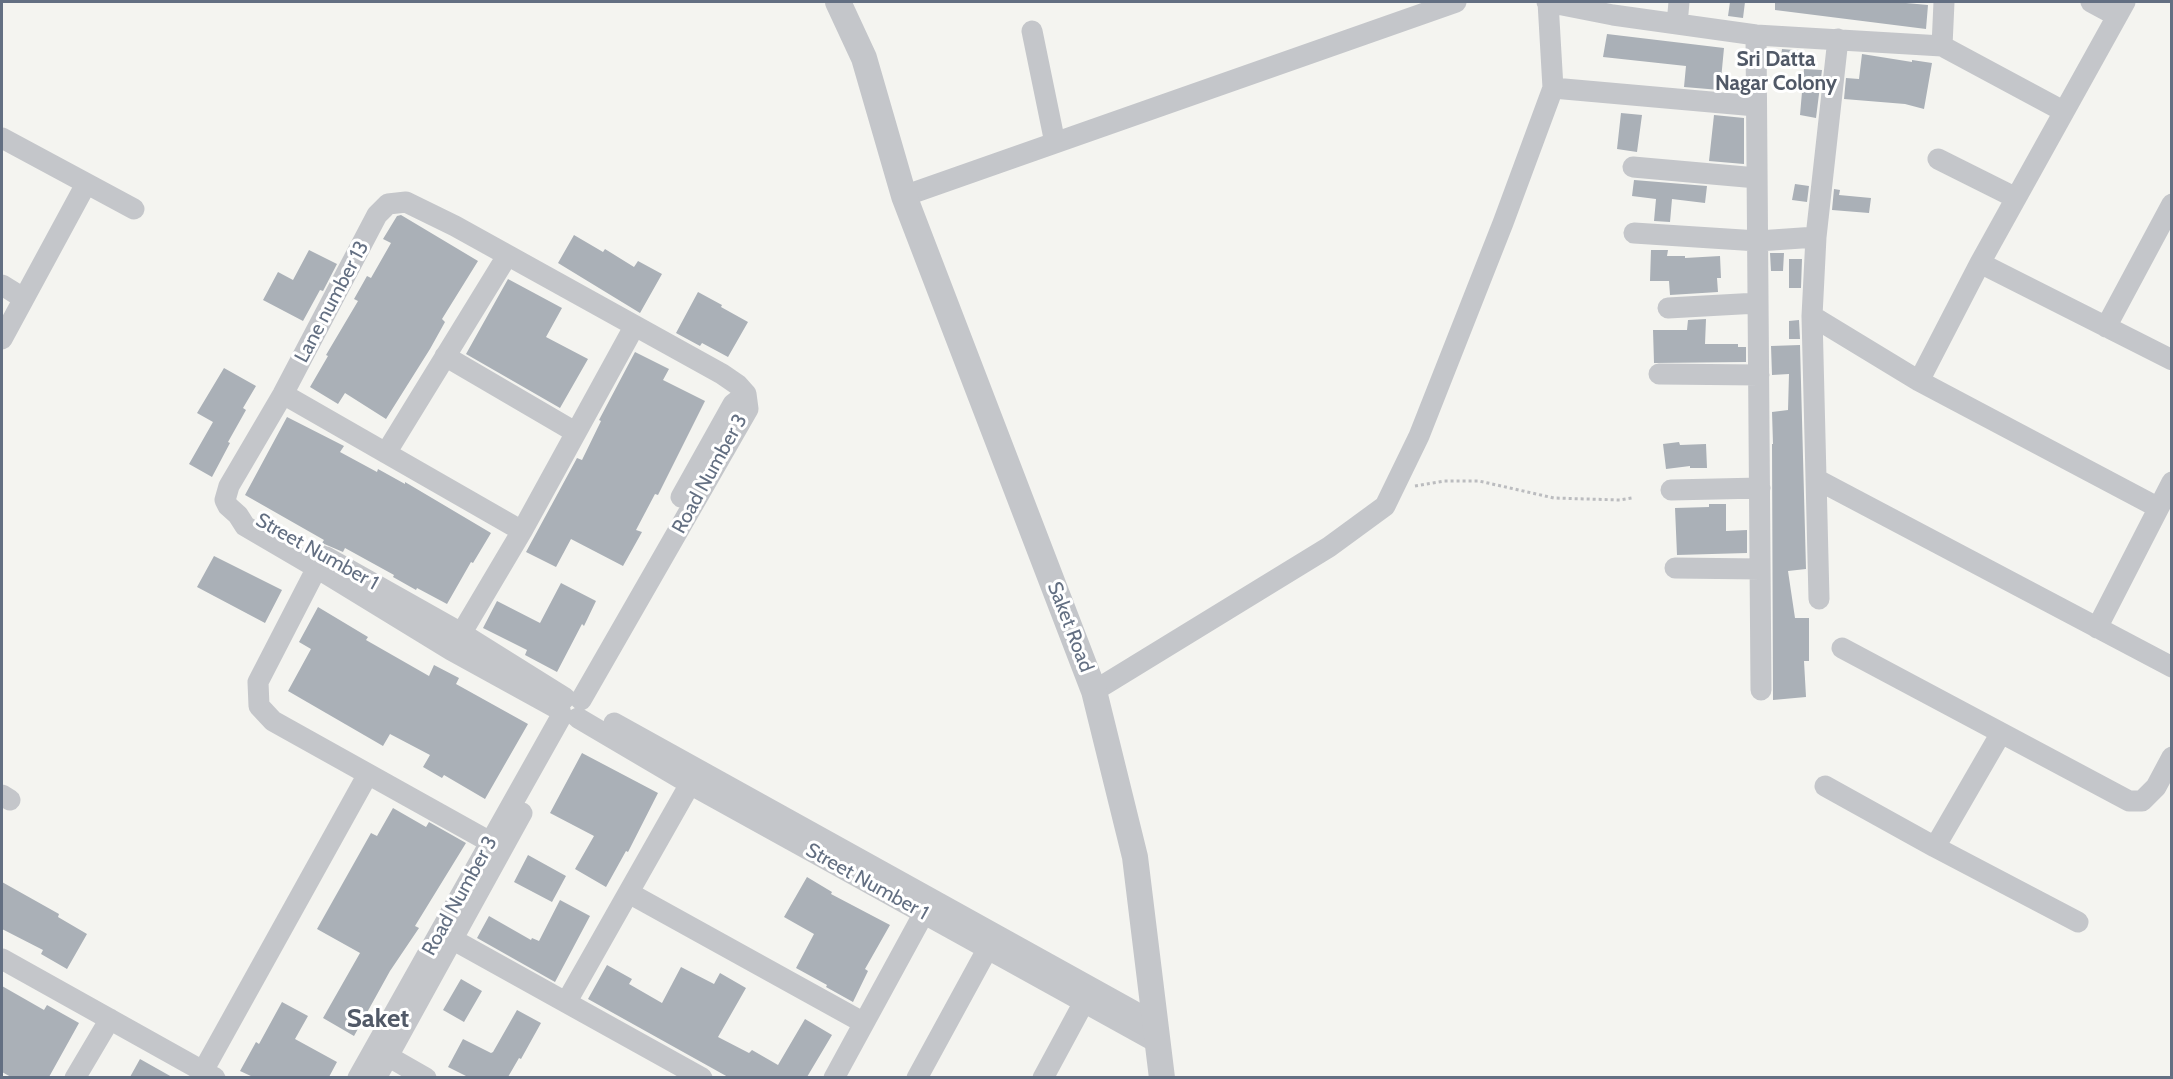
<!DOCTYPE html>
<html>
<head>
<meta charset="utf-8">
<style>
  body { margin:0 }
  #map { position:relative; width:2173px; height:1079px; overflow:hidden; background:#f4f4f0; font-family:Cabin,sans-serif }
  canvas { display:block }
  .frame { position:absolute; inset:0; border:3px solid #636f82; pointer-events:none }
</style>
</head>
<body>
<div id="map">
<canvas width="2173" height="1079"></canvas>
<div class="frame"></div>
</div>
<script>
const g = document.querySelector('canvas').getContext('2d');
g.lineJoin = 'round';
function paint(path, color) { g.fillStyle = color; g.fill(path, 'evenodd'); }
const poly = rows => new Path2D(rows.map(r => 'M' + r).join(''));
function trace(path, color, width, dash) { g.strokeStyle = color; g.lineWidth = width; g.lineCap = dash ? 'butt' : 'round'; g.setLineDash(dash || []); g.stroke(path); }
function label(font, color, halo, rows, align = 'center') {
  g.font = font + ' Cabin,sans-serif'; g.lineWidth = 6; g.setLineDash([]); g.textBaseline = 'middle'; g.strokeStyle = halo; g.fillStyle = color; for (const [text, x, y, turn = 0] of rows) {
    g.save(); g.translate(x, y); g.rotate((+turn || 0) * Math.PI / 180); g.textAlign = isNaN(turn) ? turn : align; if (halo) g.strokeText(text, 0, 0); g.fillText(text, 0, 0); g.restore();
  }
}
paint(poly([
  [1730,2,1745,2,1743,18,1728,16],
  [1775,2,1895,2,1928,5,1926,29,1775,10],
  [1607,34,1724,48,1720,90,1684,87,1686,66,1603,57],
  [1782,49,1805,51,1804,64,1780,63],
  [1862,54,1912,62,1912,60,1932,63,1924,109,1905,104,1844,99,1846,78,1859,79],
  [1804,69,1822,70,1816,118,1800,115],
  [1621,113,1642,115,1637,152,1617,149],
  [1714,115,1744,118,1744,164,1709,161],
  [1634,180,1707,186,1705,203,1672,199,1670,222,1654,221,1656,199,1632,196],
  [1795,184,1809,186,1807,202,1792,200],
  [1834,189,1840,190,1839,195,1871,198,1869,213,1832,210],
  [401,215,478,261,442,319,445,322,430,349,386,419,345,393,338,404,310,387,328,356,326,355,358,301,354,299,367,276,371,278,391,243,383,239,397,216],
  [574,235,603,252,605,249,634,267,638,261,662,274,640,313,558,263],
  [309,250,337,264,323,291,320,290,303,321,263,300,278,272,293,280],
  [1651,250,1668,250,1667,256,1685,256,1685,258,1720,256,1721,278,1717,278,1718,292,1670,295,1669,281,1650,281],
  [1770,253,1784,253,1783,271,1771,271],
  [1789,259,1802,259,1801,288,1789,288],
  [508,279,562,308,546,337,588,359,560,408,466,354],
  [698,292,722,305,721,307,748,322,728,357,702,343,700,346,676,333],
  [1706,319,1705,344,1738,344,1738,347,1746,347,1746,362,1654,363,1653,330,1687,330,1688,320],
  [1799,320,1800,339,1789,339,1789,321],
  [1800,345,1806,569,1788,571,1795,618,1809,618,1809,661,1804,661,1806,697,1773,700,1772,444,1773,444,1772,412,1788,410,1789,374,1772,375,1771,346],
  [635,352,669,369,663,380,705,401,658,495,655,494,636,530,642,532,623,566,571,539,556,567,526,552,577,458,582,460,601,421,599,420],
  [224,368,256,386,243,408,246,410,228,442,230,443,212,477,189,464,213,422,197,413],
  [287,417,344,446,340,452,377,472,378,469,405,484,405,482,491,533,473,563,471,562,447,604,417,588,416,590,393,577,394,575,345,548,343,552,322,543,324,540,245,495],
  [1679,442,1680,445,1706,444,1707,468,1690,468,1690,466,1666,469,1663,444],
  [1709,504,1726,504,1726,531,1747,530,1747,553,1677,555,1675,508,1709,507],
  [214,556,282,590,265,623,197,587],
  [561,583,596,601,584,626,582,624,557,672,525,655,527,650,483,628,497,601,540,623],
  [318,607,368,637,366,640,429,676,434,665,459,678,456,684,528,724,485,799,444,775,442,778,423,767,430,755,390,734,383,746,288,691,311,649,299,642],
  [582,753,658,793,628,852,626,851,606,887,575,869,594,836,550,813],
  [393,808,426,827,429,822,466,843,415,926,419,928,390,971,354,1036,323,1018,360,953,317,929,371,833,377,836],
  [528,855,566,876,552,902,514,882],
  [807,877,832,892,831,894,890,925,865,969,868,971,853,1002,826,987,827,985,796,968,814,934,784,917],
  [2,882,59,914,58,917,87,934,67,969,41,954,43,950,2,929],
  [560,900,590,916,555,982,477,938,489,916,531,940,532,938,539,941],
  [607,965,632,979,629,984,662,1003,681,967,714,984,720,973,746,988,718,1037,749,1053,752,1050,778,1065,805,1019,832,1035,807,1077,728,1077,588,999],
  [461,979,482,991,464,1022,443,1010],
  [2,986,44,1010,47,1005,79,1023,49,1077,11,1077,2,1072],
  [282,1002,308,1016,295,1039,337,1062,329,1077,253,1077,240,1071,256,1042,259,1044],
  [517,1010,541,1023,521,1059,519,1058,508,1077,468,1077,448,1067,463,1039,491,1053,493,1052],
  [140,1059,172,1077,130,1077]
]), '#aab0b7');
trace(poly([
  [1415,486,1444,481,1479,481,1554,498,1620,500,1632,498]
]), '#bbbcbf', 3, [3, 3]);
trace(poly([
  [1547,2,1613,15,1756,35,1942,46,2063,111],
  [2091,2,2117,16],
  [1677,24,1679,2],
  [1032,31,1055,143],
  [1756,35,1761,690],
  [1942,46,1944,2],
  [1553,88,1756,106],
  [2,138,134,209],
  [1938,159,2016,198],
  [1633,167,1757,178],
  [904,196,1456,2],
  [1634,233,1758,241,1816,237],
  [1980,263,2172,360],
  [2,285,23,298],
  [1668,308,1758,303],
  [1812,316,1919,381,2157,507],
  [2106,327,2172,204],
  [2,339,86,184],
  [445,356,575,432],
  [1659,374,1759,375],
  [1919,381,1980,263,2125,2],
  [283,394,522,531],
  [386,453,507,256],
  [1816,479,2172,667],
  [1671,490,1760,488],
  [681,497,733,404,746,394],
  [323,556,258,682,259,706,273,721,490,842],
  [326,557,461,633,565,698],
  [1675,568,1760,569],
  [1819,599,1812,316,1816,237,1838,39],
  [2097,628,2172,482],
  [455,644,522,531,634,327],
  [1842,648,2129,801,2142,801,2156,787,2172,757],
  [1094,691,1329,547,1385,506,1419,436,1503,223,1553,88,1548,2],
  [581,700,748,409,746,394],
  [560,710,451,650,317,568,245,526,238,515,228,506,225,500,229,486,283,394,377,215,388,204,406,202,455,226,722,374,738,385,746,394],
  [578,718,690,784,1158,1043],
  [614,723,1155,1023],
  [1825,786,1935,847,2078,922],
  [2,795,10,800],
  [1935,847,2001,733],
  [629,893,864,1023],
  [443,934,702,1078],
  [2,959,215,1078],
  [567,1001,690,784],
  [377,1050,426,1078],
  [203,1071,368,774],
  [75,1078,110,1019],
  [358,1078,562,715],
  [376,1078,522,813],
  [834,1078,930,902],
  [917,1078,988,948],
  [1043,1078,1090,991]
]), '#c4c6ca', 21);
trace(poly([
  [838,2,864,58,904,196,1094,691,1135,857,1162,1078]
]), '#c4c6ca', 26);
label('20px', '#636f82', '#fff', [
  ["Lane number 13",332,302,-62],
  ["Road Number 3",710,474,-61],
  ["Street Number 1",317,552,29],
  ["Saket Road",1070,627,69],
  ["Street Number 1",867,882,29],
  ["Road Number 3",460,896,-61]
]);
label('bold 21px', '#515967', '#fff', [
  ["Sri Datta",1776,60],
  ["Nagar Colony",1776,84]
]);
label('bold 26px', '#515967', '#fff', [
  ["Saket",378,1019]
]);
</script>
</body>
</html>
